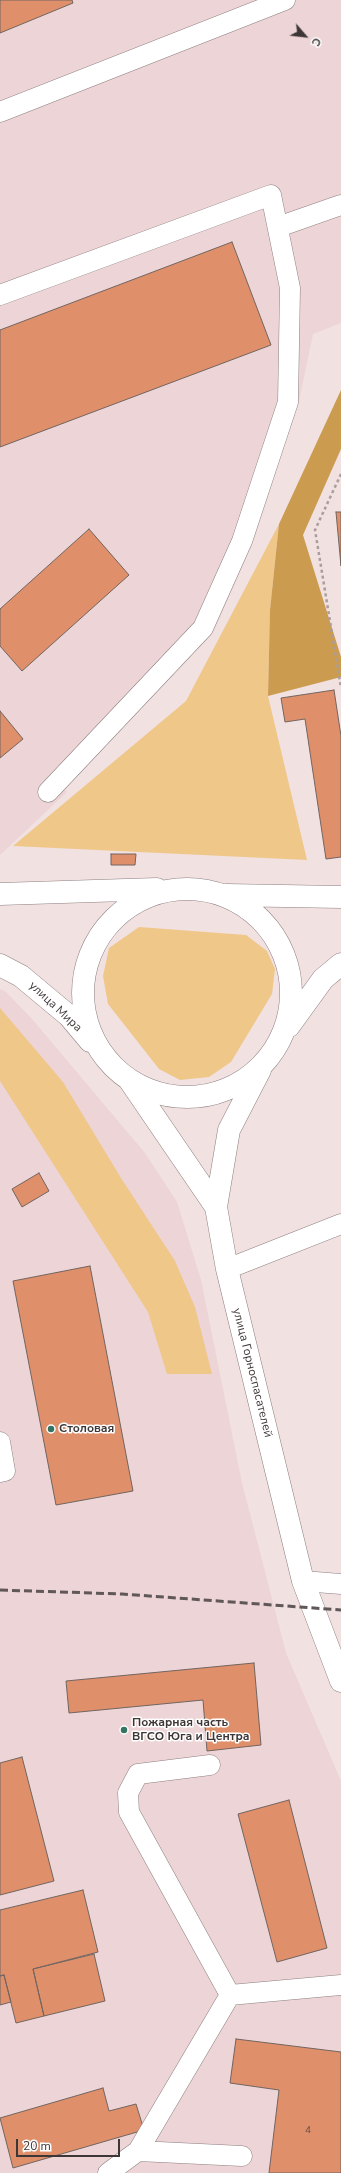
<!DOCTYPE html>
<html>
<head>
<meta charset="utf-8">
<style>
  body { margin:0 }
  #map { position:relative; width:341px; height:2173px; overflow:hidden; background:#f1e1e1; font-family:"Nunito Sans",sans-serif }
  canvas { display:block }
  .north { position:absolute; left:285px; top:16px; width:40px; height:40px; -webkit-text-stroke:3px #fff; paint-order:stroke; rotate:118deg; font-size:11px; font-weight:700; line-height:16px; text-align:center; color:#3d3637 }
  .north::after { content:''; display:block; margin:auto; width:14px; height:18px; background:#3d3637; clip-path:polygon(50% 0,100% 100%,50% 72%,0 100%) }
  .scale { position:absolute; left:16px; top:2139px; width:104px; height:18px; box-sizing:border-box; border:2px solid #3d3637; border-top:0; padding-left:5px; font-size:12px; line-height:14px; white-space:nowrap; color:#3d3637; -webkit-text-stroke:3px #fff; paint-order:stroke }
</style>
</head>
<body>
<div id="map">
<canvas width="341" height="2173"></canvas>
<div class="north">С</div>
<div class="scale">20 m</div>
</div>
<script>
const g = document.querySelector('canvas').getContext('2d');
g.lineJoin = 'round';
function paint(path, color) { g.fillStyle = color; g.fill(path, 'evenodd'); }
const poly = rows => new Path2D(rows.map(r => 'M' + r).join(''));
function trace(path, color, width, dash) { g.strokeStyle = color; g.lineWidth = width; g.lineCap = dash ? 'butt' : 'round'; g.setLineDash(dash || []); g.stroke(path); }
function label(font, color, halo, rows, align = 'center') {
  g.font = font + ' "Nunito Sans",sans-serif'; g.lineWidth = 3; g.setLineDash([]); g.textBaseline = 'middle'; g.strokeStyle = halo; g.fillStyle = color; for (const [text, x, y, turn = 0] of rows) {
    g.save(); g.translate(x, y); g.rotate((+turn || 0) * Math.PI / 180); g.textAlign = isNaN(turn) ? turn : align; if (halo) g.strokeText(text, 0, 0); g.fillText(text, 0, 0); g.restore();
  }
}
paint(poly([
  [0,0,341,0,341,323,313,334,299,401,254,540,213,633,50,774,67,792,0,855],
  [0,989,6,992,32,1019,145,1153,177,1202,201,1280,242,1483,286,1653,341,1781,341,2173,0,2173]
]), '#edd4d6');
paint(poly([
  [279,524,270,610,268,696,307,860,13,846,186,701],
  [139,927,246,935,267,951,275,969,272,994,231,1062,209,1077,180,1080,159,1069,108,1004,103,976,109,948],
  [0,1008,63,1082,121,1178,175,1261,195,1307,212,1374,167,1374,148,1312,0,1081]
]), '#efc789');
paint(poly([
  [341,390,341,449,303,535,341,657,341,677,268,696,270,610,279,524]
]), '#cb9b4f');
const building = poly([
  [0,0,72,0,73,3,0,33,0,0],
  [232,242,271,345,0,447,0,330,232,242],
  [336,512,341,512,341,566,336,512],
  [89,529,129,575,22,671,0,646,0,609,89,529],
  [334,690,341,736,341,857,326,859,305,719,285,722,281,698,334,690],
  [0,711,23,739,0,758,0,711],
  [111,854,136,854,135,865,111,865,111,854],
  [39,1173,49,1191,22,1207,12,1189,39,1173],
  [90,1266,133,1491,56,1505,13,1281,90,1266],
  [254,1663,261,1745,207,1751,203,1700,69,1713,66,1681,254,1663],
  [22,1757,54,1881,0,1895,0,1763,22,1757],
  [289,1800,327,1948,277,1962,238,1814,289,1800],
  [83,1890,98,1952,33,1969,44,2016,16,2023,4,1975,0,1976,0,1910,83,1890],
  [94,1954,105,2001,44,2016,33,1969,94,1954],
  [4,1975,11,2002,0,2005,0,1976,4,1975],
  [236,2039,341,2052,341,2173,269,2173,279,2090,230,2083,236,2039],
  [103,2088,109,2111,136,2104,144,2130,13,2168,0,2118,103,2088]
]);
paint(building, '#df8f6a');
trace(building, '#726560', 1);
const service = poly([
  [0,112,285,0],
  [278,227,341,205],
  [0,295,271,195,290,288,288,402,242,541,203,628,48,792],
  [227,1269,341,1224],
  [0,1442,5,1471,0,1472],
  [303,1581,341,1584],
  [210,1765,138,1774,128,1793,129,1812,230,1995,341,1985],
  [230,1995,138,2151,242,2156],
  [108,2173,138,2151]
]);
const tertiary = poly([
  '83 993a104 104 0 1 1 208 0a104 104 0 1 1-208 0Z',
  [0,894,157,889],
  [226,895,341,897],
  [0,965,21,976,69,1016,90,1041],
  [289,1026,323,979,341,964],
  [260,1070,229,1130,216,1207,227,1269,303,1581,341,1681],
  [130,1081,216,1207]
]);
trace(service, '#8e7f80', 21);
trace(tertiary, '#8e7f80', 23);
trace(poly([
  [341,474,315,530,341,688]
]), '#a99d9d', 2.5, [3, 3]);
trace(service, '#fff', 20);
trace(tertiary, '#fff', 22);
trace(poly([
  [0,1590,122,1594,341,1610]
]), '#605758', 3, [8, 4]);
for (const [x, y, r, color] of [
  [51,1429,4,"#347462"],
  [124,1730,4,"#347462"]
]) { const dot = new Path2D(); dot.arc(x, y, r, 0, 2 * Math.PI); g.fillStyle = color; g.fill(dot); trace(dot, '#fff', 1.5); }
label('10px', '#664c44', null, [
  ["4",308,2131]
]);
label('12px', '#3d3637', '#fff', [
  ["улица Мира",55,1007,43],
  ["улица Горноспасателей",252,1373,76]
]);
label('bold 12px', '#3d3637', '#fff', [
  ["Столовая",59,1429],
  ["Пожарная часть",132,1723],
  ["ВГСО Юга и Центра",132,1737]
], 'left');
</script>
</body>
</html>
